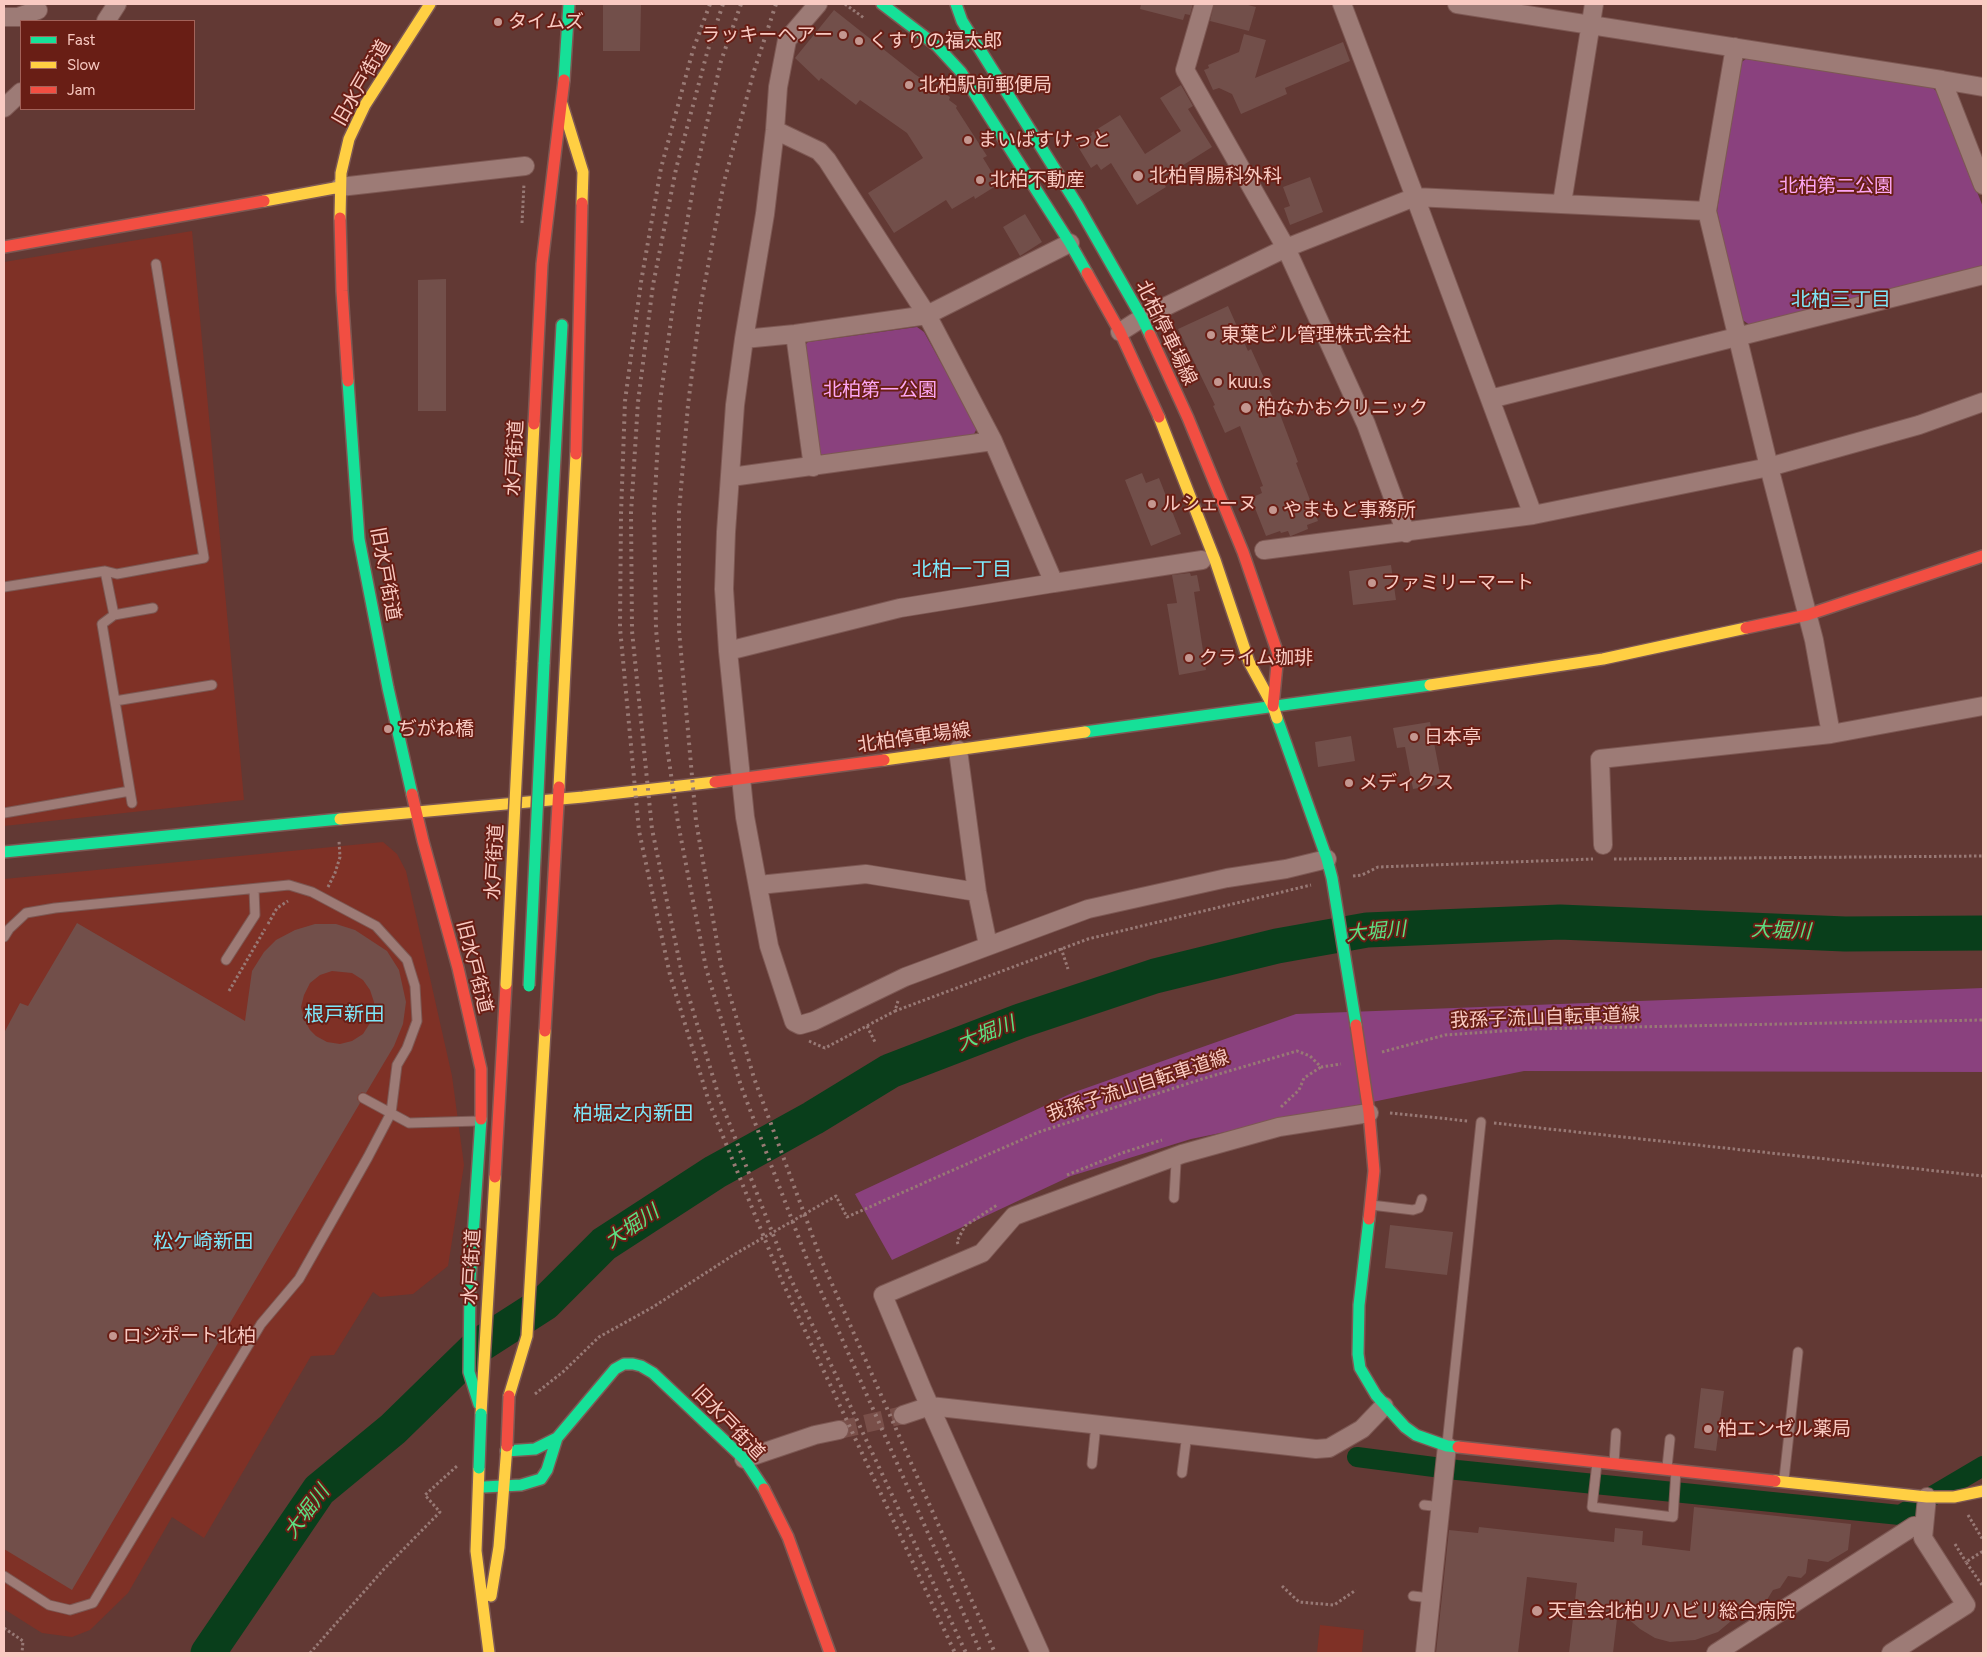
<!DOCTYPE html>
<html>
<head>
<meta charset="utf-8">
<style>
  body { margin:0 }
  #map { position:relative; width:1987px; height:1657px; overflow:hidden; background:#623934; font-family:Figtree,sans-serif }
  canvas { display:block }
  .frame { position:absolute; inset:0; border:5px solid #f9cac2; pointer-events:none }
  .legend { position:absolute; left:20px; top:20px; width:175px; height:90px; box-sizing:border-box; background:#691e15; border:1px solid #a3635a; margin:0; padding:6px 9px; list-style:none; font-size:15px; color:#f9cac2 }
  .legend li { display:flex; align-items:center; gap:10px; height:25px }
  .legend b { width:25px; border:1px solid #a3635a }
</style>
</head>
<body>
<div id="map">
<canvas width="1987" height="1657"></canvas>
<div class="frame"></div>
<ul class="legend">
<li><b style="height:6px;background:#16e098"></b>Fast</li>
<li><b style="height:6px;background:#ffcf43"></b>Slow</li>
<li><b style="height:6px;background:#f24e42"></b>Jam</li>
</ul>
</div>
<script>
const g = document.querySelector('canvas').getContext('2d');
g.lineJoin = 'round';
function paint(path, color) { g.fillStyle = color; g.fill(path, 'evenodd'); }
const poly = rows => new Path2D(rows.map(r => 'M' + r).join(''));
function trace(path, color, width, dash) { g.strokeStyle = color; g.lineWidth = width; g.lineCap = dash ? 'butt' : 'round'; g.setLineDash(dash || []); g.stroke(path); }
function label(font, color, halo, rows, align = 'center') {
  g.font = font + ' Figtree,"Noto Sans JP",sans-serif'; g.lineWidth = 4; g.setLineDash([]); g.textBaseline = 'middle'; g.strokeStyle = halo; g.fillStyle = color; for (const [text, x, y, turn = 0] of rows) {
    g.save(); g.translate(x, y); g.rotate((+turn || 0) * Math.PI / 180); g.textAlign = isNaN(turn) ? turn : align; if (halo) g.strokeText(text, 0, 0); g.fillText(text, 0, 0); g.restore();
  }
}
paint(poly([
  [192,231,244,800,4,826,4,262],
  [383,842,397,854,406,871,452,1076,464,1165,448,1266,413,1294,380,1297,373,1292,334,1355,311,1356,204,1538,172,1517,128,1593,90,1630,72,1637,42,1633,4,1609,4,879],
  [1320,1625,1364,1630,1362,1653,1317,1653]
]), '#7f3126');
paint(poly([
  [1746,59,1931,86,1939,94,1983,207,1983,266,1750,325,1741,319,1717,211,1740,63],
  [917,327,924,332,977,428,973,436,823,456,816,449,802,348,808,342],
  [1983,988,1983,1072,1524,1071,1191,1139,1071,1176,892,1260,855,1194,1072,1093,1296,1014]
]), '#8a417e');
trace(poly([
  [1357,1457,1457,1470,1900,1515,1983,1466]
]), '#093e1b', 20);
trace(poly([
  [208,1653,319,1490,393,1429,478,1346,545,1303,604,1244,715,1172,813,1118,890,1071,1020,1021,1155,976,1277,946,1367,930,1560,922,1845,934,1983,933]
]), '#093e1b', 35);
paint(poly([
  [1141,4,1193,4,1190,15,1185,14,1183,20,1140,9],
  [1214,4,1244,4,1256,7,1249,31,1210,21],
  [603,5,641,5,640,51,603,51],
  [834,10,916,75,950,97,949,100,957,106,956,108,987,156,983,158,999,184,975,199,974,196,952,209,946,200,894,233,868,193,923,158,907,133,860,100,856,105,821,78,819,81,795,58],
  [1244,34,1266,40,1255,78,1343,42,1350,61,1285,88,1287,94,1241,114,1232,94,1219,88,1213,90,1204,70,1209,68,1208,65,1239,52],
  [1181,85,1193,106,1188,109,1212,147,1161,179,1166,187,1137,205,1111,163,1101,170,1097,164,1091,168,1077,145,1092,135,1091,133,1120,115,1145,154,1181,131,1160,98],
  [1310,177,1323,212,1290,225,1284,208,1290,206,1283,187],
  [1025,214,1042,242,1020,256,1003,227],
  [446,279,446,411,418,411,418,280],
  [1228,306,1248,351,1251,349,1278,409,1298,462,1296,463,1318,521,1307,525,1308,529,1291,536,1290,536,1288,531,1281,533,1280,531,1266,536,1251,498,1262,493,1260,487,1263,486,1240,426,1225,433,1213,406,1215,405,1178,329],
  [1142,473,1146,483,1159,478,1181,534,1151,546,1125,480],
  [1391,565,1396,600,1353,605,1349,571],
  [1190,573,1191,576,1197,575,1200,591,1194,592,1206,670,1179,675,1167,604,1177,603,1172,575],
  [1430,722,1442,784,1413,789,1405,747,1397,748,1393,728],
  [1351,736,1355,761,1318,767,1315,742],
  [77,923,245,1021,252,971,264,952,276,940,295,930,315,924,336,924,355,930,387,951,399,970,406,1002,403,1024,394,1046,366,1093,362,1092,358,1095,357,1099,360,1103,72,1590,4,1549,4,1033,20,1003,28,1006],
  [332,971,352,973,363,980,370,990,374,1002,373,1015,370,1023,363,1034,352,1041,340,1044,327,1042,316,1036,310,1030,304,1019,301,1007,304,995,310,983,320,975],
  [1390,1225,1453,1232,1447,1275,1385,1268],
  [1701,1388,1724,1391,1716,1451,1694,1448],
  [1694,1507,1851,1524,1848,1550,1828,1562,1808,1559,1806,1573,1801,1578,1788,1576,1780,1588,1773,1590,1765,1603,1744,1607,1743,1617,1737,1616,1718,1632,1695,1640,1670,1642,1655,1638,1640,1629,1618,1610,1613,1653,1569,1653,1577,1583,1527,1577,1518,1653,1436,1653,1449,1530,1478,1533,1479,1527,1614,1542,1615,1528,1643,1531,1642,1545,1690,1551]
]), '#724f4a');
trace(poly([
  [839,1430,903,1415]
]), '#794f49', 18, [18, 9]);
const lane = poly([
  [105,571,114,615,153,608],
  [4,587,105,571,117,574,204,558,156,264],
  [114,615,102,624,132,803],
  [115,701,212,685],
  [4,813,130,791],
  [4,937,9,929,26,913,55,908,289,885,312,892,376,926,407,960,415,986,417,1021,407,1048,397,1065,391,1113,368,1157,299,1279,261,1324,93,1603,70,1610,49,1605,4,1576],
  [226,960,255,915,254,889],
  [363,1098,409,1123,479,1121],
  [1174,1198,1176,1163,1175,1156],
  [1371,1205,1413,1210,1419,1208,1422,1199],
  [1447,1444,1481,1122],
  [1597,1463,1592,1507,1673,1517,1676,1471],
  [1614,1463,1616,1433],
  [1092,1464,1096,1424],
  [1667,1467,1670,1439],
  [1182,1473,1187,1434],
  [1784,1479,1798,1352],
  [1424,1505,1441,1507],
  [1413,1596,1430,1598]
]);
const street = poly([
  [818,4,787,40,778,87,775,130,765,214,744,339,735,405,726,532,724,589,728,651,745,817,769,946,794,1022,800,1025,814,1021,905,977,1088,909,1227,878,1286,869,1327,859],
  [1204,4,1185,70,1286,248,1366,424,1406,533],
  [1342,4,1415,197,1707,211,1735,47],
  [1457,4,1942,80,1983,185],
  [4,17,18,17,38,10],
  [106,21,117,4],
  [1942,80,1983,87],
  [4,108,21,92],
  [340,187,525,166],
  [1562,203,1594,4],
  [1120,332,1142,318,1286,248,1415,197,1490,399],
  [795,334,813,467],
  [744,339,795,334,927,315,1070,243],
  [731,477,993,441],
  [1533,515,1769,467,1707,211],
  [1264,550,1533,515,1490,399,1983,275],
  [1054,583,1202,560],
  [728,651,900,608,1054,583,993,441,927,315,827,160,819,151,775,130],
  [1831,734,1814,640,1769,467,1919,425,1983,402],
  [958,750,977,892,988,945],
  [1603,845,1600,759,1831,734,1983,706],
  [759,885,866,874,977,892],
  [903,1415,930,1406,1316,1449,1329,1448,1362,1429,1384,1406],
  [744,1459,815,1435,839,1430],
  [1040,1653,923,1391,883,1295,982,1253,1014,1216,1182,1154,1279,1127,1369,1113],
  [1425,1653,1447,1446],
  [1716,1653,1914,1526,1924,1527],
  [1891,1653,1966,1605,1923,1538,1927,1497]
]);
const fast = poly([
  [882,4,937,46,961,72,1070,243,1087,273],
  [956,4,962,21,1078,206,1142,318,1150,335],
  [564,80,569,4],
  [348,381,359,539,388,688,412,794],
  [544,664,562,325],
  [1277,718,1327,859,1332,878,1356,1025],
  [1085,732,1430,685],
  [4,852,340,819],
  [1369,1219,1359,1305,1358,1354,1360,1368,1376,1395,1405,1427,1416,1435,1447,1446,1458,1447],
  [479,1404,469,1372,470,1281,481,1119],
  [506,1451,535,1449,557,1438],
  [484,1487,521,1485,541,1479,547,1470,557,1438,615,1369,624,1364,633,1364,641,1366,653,1373,744,1459,764,1489]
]);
const slow = poly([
  [562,104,583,172,582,203],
  [264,201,340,187],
  [340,218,341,173,349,139,365,105,430,4],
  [1159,417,1215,560,1249,662,1273,706,1277,718],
  [522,662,534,424],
  [1430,685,1603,659,1746,628],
  [884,760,1085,732],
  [559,787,576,454],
  [340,819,583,797,715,782],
  [509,1396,527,1336,545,1031],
  [481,1414,495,1177],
  [479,1468,476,1551,489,1653],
  [1775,1481,1927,1497,1954,1497,1983,1491],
  [491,1596,499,1547,507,1446]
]);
const jam = poly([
  [340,218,342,291,348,381],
  [4,247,264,201],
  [1087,273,1120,332,1159,417],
  [1150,335,1188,418,1243,552,1278,654,1273,706],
  [534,424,542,264,564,80],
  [576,454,582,203],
  [1746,628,1807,615,1983,556],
  [715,782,884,760],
  [412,794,423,841,458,968,481,1069,481,1119],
  [1356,1025,1369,1113,1374,1171,1369,1219],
  [545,1031,559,787],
  [495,1177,506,984],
  [1458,1447,1775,1481],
  [764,1489,788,1537,830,1653]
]);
trace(lane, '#7d5853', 11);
trace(street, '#7d5853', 20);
trace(fast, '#7d5853', 14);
trace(slow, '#7d5853', 14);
trace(jam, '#7d5853', 14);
trace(poly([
  [845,4,864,18],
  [522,223,524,184],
  [1614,859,1983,856],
  [1353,876,1362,875,1378,867,1593,859],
  [328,887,335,873,340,857,339,841],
  [268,924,277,908,288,901],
  [1061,948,1068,969],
  [229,991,265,929],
  [898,1001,895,1011,1088,939,1311,885],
  [867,1026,875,1042],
  [809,1041,825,1048,895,1011],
  [1382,1052,1445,1035,1531,1029,1983,1020],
  [1281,1107,1299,1090,1304,1078,1321,1067],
  [1390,1113,1468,1121],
  [1494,1123,1983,1176],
  [1067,1175,1122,1153,1162,1140],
  [958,1244,957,1241,965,1226,997,1205],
  [535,1394,564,1371,599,1337,653,1307,735,1254,836,1196,847,1217,1039,1132,1202,1079,1297,1051,1310,1056,1321,1067,1341,1064],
  [1968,1515,1983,1540],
  [1955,1544,1966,1562],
  [1982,1585,1966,1562,1983,1551],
  [1282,1586,1299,1602,1334,1605,1356,1590],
  [4,1628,23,1641,22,1653],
  [310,1653,384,1569,440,1512,425,1495,457,1466]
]), '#987975', 3, [2.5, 2.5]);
trace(lane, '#9d7b76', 9);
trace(street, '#9d7b76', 18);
trace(fast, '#16e098', 11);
trace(slow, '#ffcf43', 11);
trace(jam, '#f24e42', 11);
trace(poly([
  [710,4,693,50,661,168,641,282,625,401,621,514,620,628,639,831,670,975,709,1102,781,1279,955,1653],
  [723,4,707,53,676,169,653,285,638,402,631,513,632,631,652,829,682,974,719,1097,789,1275,966,1653],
  [741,4,721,61,695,176,674,298,660,402,654,513,656,629,667,747,678,823,706,968,741,1086,808,1262,981,1653],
  [776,4,754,71,724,182,701,303,688,405,679,512,679,630,696,821,721,965,754,1078,821,1259,995,1653]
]), '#997a75', 4, [2.5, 5]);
const fastBridge = poly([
  [529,986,544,664],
  [479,1468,481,1414]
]);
const slowBridge = poly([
  [506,984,522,662]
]);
const jamBridge = poly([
  [507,1446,509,1396]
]);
trace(fastBridge, '#7d5853', 14, []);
trace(slowBridge, '#7d5853', 14, []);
trace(jamBridge, '#7d5853', 14, []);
trace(fastBridge, '#16e098', 11);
trace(slowBridge, '#ffcf43', 11);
trace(jamBridge, '#f24e42', 11);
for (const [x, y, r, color] of [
  [498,22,5,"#c49790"],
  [843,35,5,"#c49790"],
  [859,41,5,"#c49790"],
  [909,85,5,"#c49790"],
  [968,140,5,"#c49790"],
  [1138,176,6,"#c49790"],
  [980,180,5,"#c49790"],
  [1211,335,5,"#c49790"],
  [1218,382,5,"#c49790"],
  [1246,408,6,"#c49790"],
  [1152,504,5,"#c49790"],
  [1273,510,5,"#c49790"],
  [1372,583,5,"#c49790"],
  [1189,658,5,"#c49790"],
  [388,729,5,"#c49790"],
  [1414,737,5,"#c49790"],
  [1349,783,5,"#c49790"],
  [113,1336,5,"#c49790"],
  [1708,1429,5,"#c49790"],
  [1537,1611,6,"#c49790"]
]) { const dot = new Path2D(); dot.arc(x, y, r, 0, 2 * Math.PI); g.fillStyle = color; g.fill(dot); trace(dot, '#691e15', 2); }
label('19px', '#f9cac2', '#691e15', [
  ["タイムズ",508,22],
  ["ラッキーヘアー",833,35,"right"],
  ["くすりの福太郎",869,41],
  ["北柏駅前郵便局",919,85],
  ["まいばすけっと",978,140],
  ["北柏胃腸科外科",1149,176],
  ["北柏不動産",990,180],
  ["東葉ビル管理株式会社",1221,335],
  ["kuu.s",1228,382],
  ["柏なかおクリニック",1257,408],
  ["ルシェーヌ",1162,504],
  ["やまもと事務所",1283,510],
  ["ファミリーマート",1382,583],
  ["クライム珈琲",1199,658],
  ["ぢがね橋",398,729],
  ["日本亭",1424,737],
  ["メディクス",1359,783],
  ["ロジポート北柏",123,1336],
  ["柏エンゼル薬局",1718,1429],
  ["天宣会北柏リハビリ総合病院",1548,1611]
], 'left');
label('19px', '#f9cac2', '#691e15', [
  ["旧水戸街道",362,83,-60],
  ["北柏停車場線",1166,333,64],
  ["水戸街道",515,458,-87],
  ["旧水戸街道",385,574,80],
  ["北柏停車場線",914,738,-8],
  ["水戸街道",495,862,-87],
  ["旧水戸街道",474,967,76],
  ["我孫子流山自転車道線",1545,1018,-2],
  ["我孫子流山自転車道線",1138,1086,-18],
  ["水戸街道",472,1267,-87],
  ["旧水戸街道",728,1423,46]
]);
label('19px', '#fda7f5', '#691e15', [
  ["北柏第二公園",1836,186],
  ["北柏第一公園",880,390]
]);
label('20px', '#7ee6f8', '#691e15', [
  ["北柏三丁目",1841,300],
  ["北柏一丁目",962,570],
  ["根戸新田",344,1015],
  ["柏堀之内新田",633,1114],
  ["松ケ崎新田",203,1242]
]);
label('italic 20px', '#5ce083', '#691e15', [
  ["大堀川",1781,931,2],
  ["大堀川",1376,932,-5],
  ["大堀川",986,1034,-21],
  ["大堀川",632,1227,-34],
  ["大堀川",307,1512,-53]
]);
</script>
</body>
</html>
